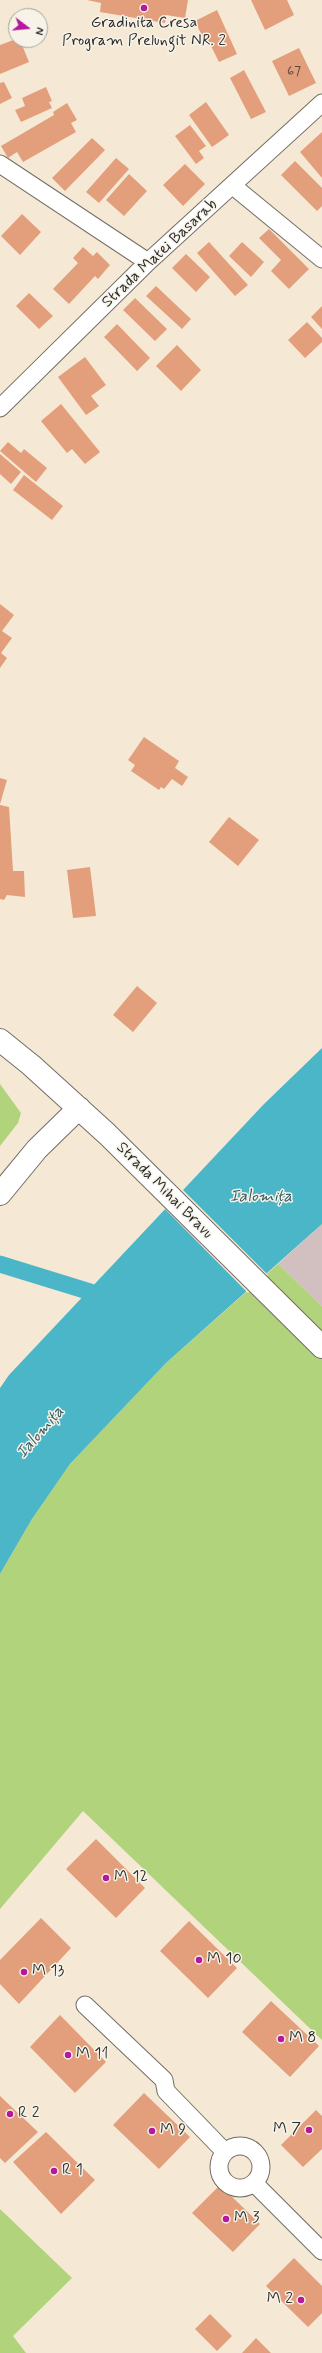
<!DOCTYPE html>
<meta charset="utf-8">
<style>
body{margin:0}
#map{position:relative;width:322px;height:2353px;overflow:hidden;background:#f5e9d5;font-family:Mynerve,sans-serif}
canvas{display:block}
.north{position:absolute;left:8px;top:8px;width:40px;height:40px;box-sizing:border-box;background:#f7f3e8;border:1px solid #a5a39c;border-radius:50%;rotate:106deg;font-size:11px;font-weight:700;line-height:16px;text-align:center;color:#2b2b2b}
.north::after{content:'';display:block;margin:auto;width:14px;height:18px;background:#b5179e;clip-path:polygon(50% 0,100% 100%,50% 72%,0 100%)}
</style>
<div id="map">
<canvas width="322" height="2353"></canvas>
<div class="north">N</div>
</div>
<script>
const ctx = document.querySelector('canvas').getContext('2d');
ctx.lineJoin = 'round';
function paint(path, color) { ctx.fillStyle = color; ctx.fill(path, 'evenodd'); }
const poly = rows => new Path2D(rows.map(r => 'M' + r).join(''));
function strokePath(path, color, width, dash) { ctx.strokeStyle = color; ctx.lineWidth = width; ctx.lineCap = dash ? 'butt' : 'round'; ctx.setLineDash(dash || []); ctx.stroke(path); }
function label(font, color, halo, rows, align = 'center') {
  ctx.font = font + ' Mynerve,sans-serif'; ctx.lineWidth = 3; ctx.setLineDash([]); ctx.textBaseline = 'middle'; ctx.strokeStyle = halo; ctx.fillStyle = color; for (const [text, x, y, turn = 0] of rows) {
    ctx.save(); ctx.translate(x, y); ctx.rotate((+turn || 0) * Math.PI / 180); ctx.textAlign = isNaN(turn) ? turn : align; if (halo) ctx.strokeText(text, 0, 0); ctx.fillText(text, 0, 0); ctx.restore();
  }
}
const industrial = poly([
 [322,1224,322,1306,278,1264]
]);
const green = poly([
 [0,1084,21,1113,18,1123,0,1146],
 [278,1264,322,1306,322,2040,83,1811,0,1909,0,1574,32,1519,70,1464,166,1363],
 [0,2209,72,2278,13,2336,26,2353,0,2353]
]);
const water = poly([
 [322,1048,322,1224,166,1363,70,1464,32,1519,0,1574,0,1388,9,1375,264,1104]
]);
const pier = poly([
 [182,1189,268,1275,248,1293,164,1208]
]);
const canal = poly([
 [0,1264,110,1298]
]);
const building = poly([
 [87,0,188,0,185,18,166,15,165,23,100,12,101,3],
 [251,0,287,0,294,15,265,30],
 [217,10,237,54,219,62,207,38,204,40,195,21],
 [16,39,20,40,29,62,0,74,0,45],
 [299,48,316,83,289,96,272,61],
 [244,70,266,112,251,119,230,78],
 [4,82,12,98,0,104,0,83],
 [46,87,52,101,49,102,52,108,21,122,15,110,25,106,22,98],
 [206,102,229,135,212,147,189,115],
 [67,103,77,120,71,123,76,132,23,162,17,152,8,158,1,146,54,115,53,112],
 [190,125,206,146,199,151,204,158,196,164,175,136],
 [322,132,322,178,300,152],
 [92,138,105,150,65,191,52,178],
 [116,158,129,169,99,203,86,192],
 [295,161,322,188,322,206,317,211,281,175],
 [185,164,205,184,183,206,163,185],
 [129,174,147,191,124,216,106,200],
 [22,214,41,232,20,255,1,236],
 [269,229,309,269,289,289,271,271,281,260,259,238],
 [209,242,248,285,235,296,197,253],
 [242,242,264,262,251,277,229,256],
 [83,247,93,256,97,252,110,265,98,279,95,276,69,304,53,289,78,263,73,258],
 [186,254,210,277,196,292,172,268],
 [156,286,191,319,182,329,146,296],
 [29,293,53,316,39,329,16,306],
 [135,298,167,329,155,341,123,310],
 [322,306,322,329,311,317],
 [307,322,322,338,322,342,305,358,288,340],
 [117,324,150,358,137,371,104,337],
 [177,345,201,370,181,391,156,366],
 [85,357,106,385,91,396,99,406,86,415,58,377],
 [61,404,100,452,85,464,72,449,67,453,41,421],
 [8,442,21,453,24,449,47,468,36,482,0,451],
 [0,454,21,472,11,484,0,474],
 [24,475,63,506,52,520,13,490],
 [0,604,14,615,2,631,12,638,1,653,7,658,0,668],
 [144,737,179,761,175,768,188,777,182,786,172,779,164,789,161,787,159,790,131,771,135,765,128,760],
 [0,778,7,780,0,804],
 [0,805,9,807,13,871,24,871,25,897,7,895,4,900,0,899],
 [229,817,259,840,238,866,209,842],
 [90,867,96,916,73,918,67,870],
 [137,986,157,1003,133,1032,113,1015],
 [96,1839,145,1888,116,1918,66,1869],
 [41,1918,71,1948,19,2004,0,1984,0,1960],
 [189,1921,237,1968,208,1998,160,1951],
 [271,2001,319,2046,290,2077,242,2032],
 [60,2015,106,2062,75,2093,30,2047],
 [144,2093,190,2137,159,2169,113,2125],
 [0,2096,38,2132,5,2163,0,2158],
 [316,2110,322,2116,322,2149,303,2167,281,2145],
 [46,2132,95,2180,61,2214,13,2162],
 [220,2185,260,2224,233,2252,192,2213],
 [294,2258,322,2286,322,2313,308,2327,266,2286],
 [210,2314,232,2336,217,2351,195,2329],
 [256,2338,271,2353,242,2353]
]);
const minor = poly([
 [0,164,148,262],
 [233,186,322,259],
 [0,408,148,262,322,103],
 [85,2005,164,2080,166,2091,225,2152],
 '219 2167a21 21 0 1 1 42 0a21 21 0 1 1-42 0Z',
 [254,2183,322,2251]
]);
const major = poly([
 [0,1040,31,1065,107,1134,322,1347],
 [0,1194,37,1149,79,1108]
]);
const markers = [
 [144,8,4,"#b5179e"],
 [106,1878,4,"#b5179e"],
 [199,1960,4,"#b5179e"],
 [24,1972,4,"#b5179e"],
 [281,2039,4,"#b5179e"],
 [68,2055,4,"#b5179e"],
 [10,2114,4,"#b5179e"],
 [309,2130,4,"#b5179e"],
 [152,2131,4,"#b5179e"],
 [54,2171,4,"#b5179e"],
 [226,2219,4,"#b5179e"],
 [301,2300,4,"#b5179e"]
];
const numberNames = [
 ["67",294,72]
];
const poiNames = [
 ["Gradinita Cresa",144,24,"center"],
 ["Program Prelungit NR. 2",144,42,"center"],
 ["M 12",114,1878],
 ["M 10",207,1960],
 ["M 13",32,1972],
 ["M 8",289,2039],
 ["M 11",76,2055],
 ["R 2",18,2114],
 ["M 7",301,2130,"right"],
 ["M 9",160,2131],
 ["R 1",62,2171],
 ["M 3",234,2219],
 ["M 2",293,2300,"right"]
];
const streetNames = [
 ["Strada Matei Basarab",160,254,-43],
 ["Strada Mihai Bravu",164,1191,45]
];
const waterNames = [
 ["Ialomița",261,1197],
 ["Ialomița",41,1433,-49]
];
paint(industrial, '#d2bfc0');
paint(green, '#b1d37b');
paint(water, '#4bb6c8');
paint(pier, '#f5e9d5');
strokePath(canal, '#4bb6c8', 17);
paint(building, '#e39e7b');
strokePath(minor, '#726e66', 19);
strokePath(major, '#726e66', 24);
strokePath(minor, '#fff', 17);
strokePath(major, '#fff', 22);
for (const [x, y, r, color] of markers) { const dot = new Path2D(); dot.arc(x, y, r, 0, 2 * Math.PI); ctx.fillStyle = color; ctx.fill(dot); strokePath(dot, '#f7f3e8', 1.5); }
label('14px', '#59483f', null, numberNames);
label('16px', '#2b2b2b', '#f7f3e8', poiNames, 'left');
label('16px', '#2b2b2b', '#f7f3e8', streetNames);
label('italic 17px', '#365c62', '#f7f3e8', waterNames);
</script>
